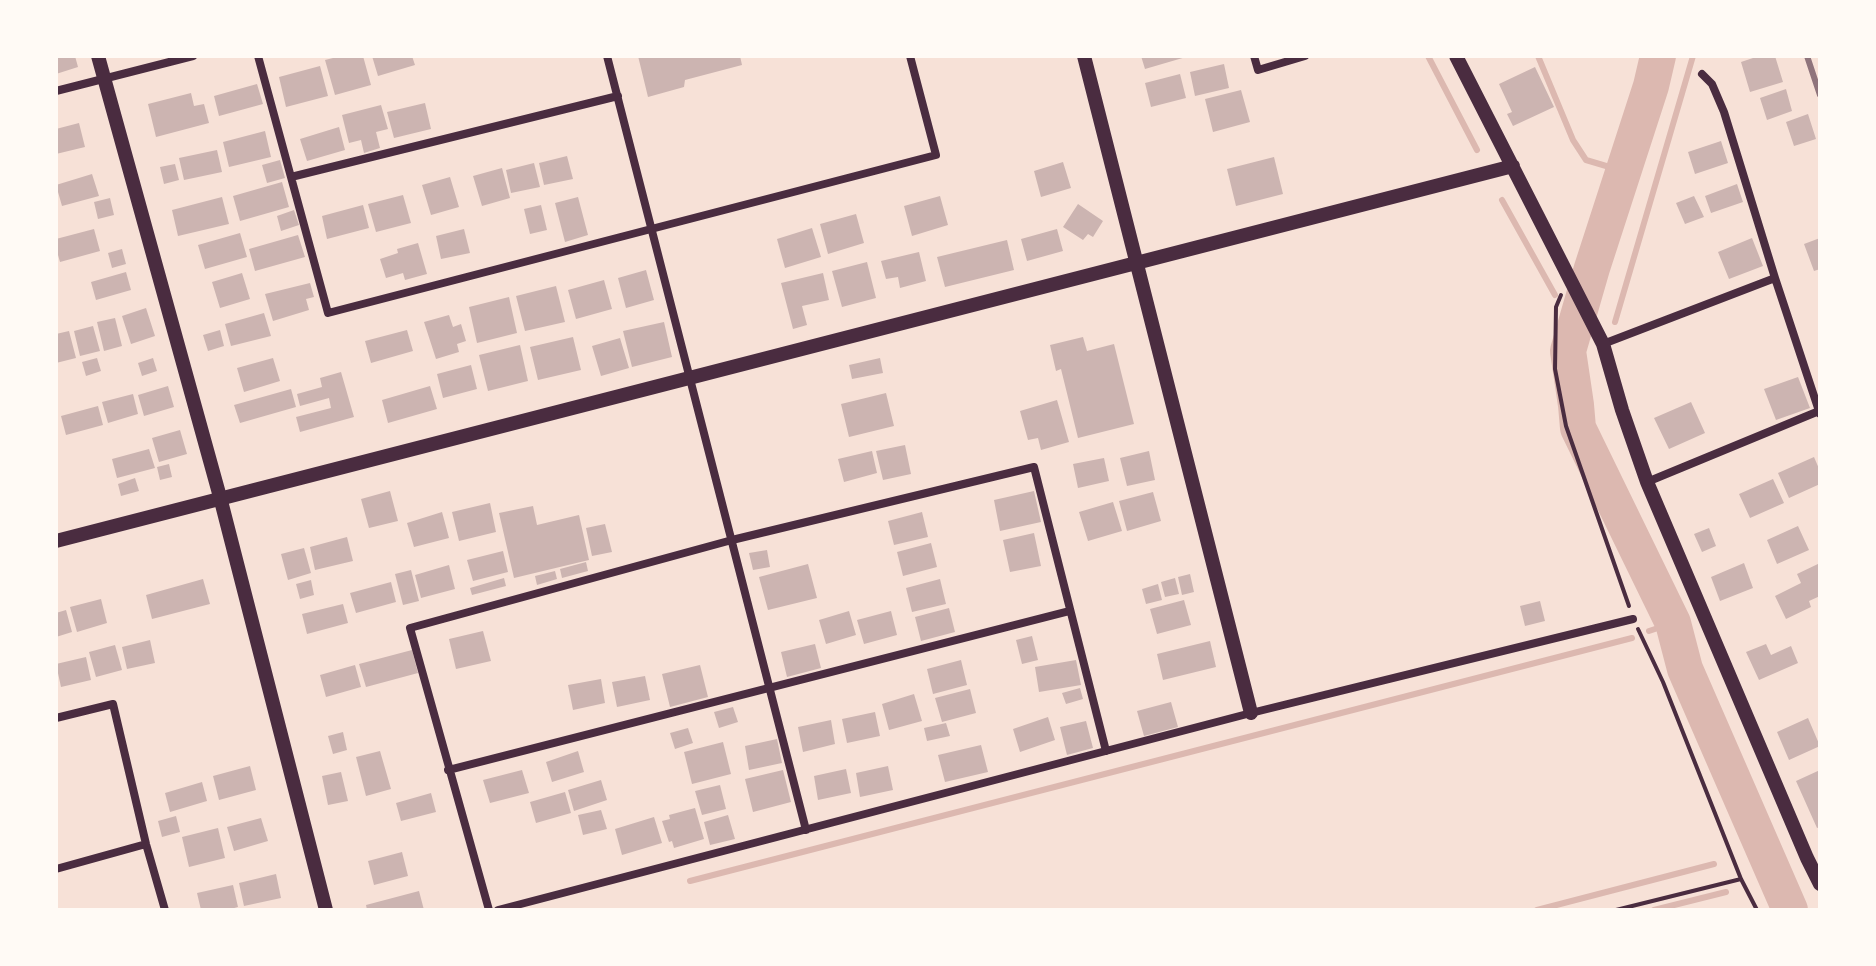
<!DOCTYPE html>
<style>
body{margin:0}
#map{position:relative;width:1876px;height:966px;overflow:hidden;background:#f7e1d7;font-family:"Space Grotesk",sans-serif}
canvas{display:block}
.frame{position:absolute;inset:0;border:58px solid #fffaf5;pointer-events:none}
</style>
<div id="map">
<canvas width="1876" height="966"></canvas>
<div class="frame"></div>
</div>
<script>
const ctx = document.querySelector('canvas').getContext('2d');
ctx.lineJoin = 'round';
const poly = rows => new Path2D(rows.map(r => 'M' + r).join(''));
function strokePath(path, color, width, dash) { ctx.strokeStyle = color; ctx.lineWidth = width; ctx.lineCap = dash ? 'butt' : 'round'; ctx.setLineDash(dash || []); ctx.stroke(path); }
function paint(path, color) { ctx.fillStyle = color; ctx.fill(path, 'evenodd'); }
const stream = poly([
 [1428,56,1477,150],
 [1538,56,1573,140,1586,160,1623,171],
 [1502,200,1555,295],
 [1565,313,1574,329],
 [1615,322,1693,56],
 [1649,631,1673,623],
 [690,881,1632,638],
 [1537,910,1714,864],
 [1654,910,1726,892]
]);
const river = poly([
 [1658,56,1651,86,1592,268,1568,351,1576,405,1578,428,1673,623,1685,669,1790,910]
]);
const building = poly([
 [56,56,75,56,78,67,56,74],
 [341,56,363,56,371,85,335,95,325,60],
 [372,56,412,56,415,65,378,76],
 [638,56,740,56,742,65,685,80,684,87,648,97],
 [1141,56,1186,56,1186,57,1145,69],
 [1759,56,1775,56,1783,82,1750,92,1741,62],
 [1224,64,1229,88,1195,96,1190,72],
 [320,66,328,96,286,107,279,77],
 [1535,67,1554,107,1513,126,1507,114,1512,112,1499,84],
 [1180,74,1186,98,1151,107,1145,83],
 [257,84,263,104,219,116,214,96],
 [1786,89,1792,111,1767,120,1760,98],
 [1241,90,1250,122,1213,132,1205,99],
 [191,93,194,106,204,104,209,123,156,137,148,104],
 [425,103,431,129,394,138,387,112],
 [381,105,388,129,376,132,380,148,364,153,361,140,349,143,342,115],
 [1808,114,1816,139,1794,146,1786,122],
 [79,123,85,147,56,154,56,129],
 [339,127,345,150,307,161,300,139],
 [265,131,271,157,229,167,223,142],
 [1721,141,1728,163,1695,174,1688,152],
 [217,150,222,172,184,180,179,158],
 [567,156,573,179,544,185,539,163],
 [1274,157,1283,194,1236,206,1227,169],
 [280,160,285,178,267,183,262,165],
 [1063,162,1071,188,1041,197,1034,171],
 [534,163,540,187,511,193,506,170],
 [175,164,179,180,164,184,160,167],
 [502,168,510,198,482,206,473,176],
 [92,174,99,196,62,206,56,185],
 [450,177,459,207,431,215,422,185],
 [282,182,289,207,240,221,233,196],
 [1737,184,1743,202,1711,213,1705,196],
 [403,195,411,223,376,232,368,204],
 [940,196,948,225,912,236,904,206],
 [1694,196,1704,217,1685,224,1676,203],
 [222,197,229,224,178,236,172,210],
 [578,197,588,235,565,242,555,203],
 [110,198,114,215,98,219,94,202],
 [1078,204,1103,221,1093,237,1088,234,1083,240,1063,227],
 [363,205,369,228,327,239,322,216],
 [541,205,547,230,530,234,524,209],
 [294,210,299,225,281,231,277,216],
 [856,214,864,243,828,254,820,224],
 [812,228,821,257,785,268,777,239],
 [94,229,100,251,60,262,56,248,56,239],
 [464,229,470,253,441,259,436,236],
 [1057,229,1063,251,1027,261,1021,239],
 [240,233,247,257,205,269,198,245],
 [298,235,305,257,255,271,249,249],
 [1752,238,1763,266,1729,279,1718,252],
 [1820,238,1820,269,1814,271,1804,244],
 [1007,240,1014,270,945,287,937,257],
 [418,243,427,274,405,280,403,273,386,278,380,259,398,253,397,249],
 [122,249,126,264,112,268,108,253],
 [919,252,926,281,900,288,898,277,886,279,881,261],
 [867,262,876,298,842,307,832,271],
 [646,270,654,300,626,308,618,278],
 [126,272,131,290,96,300,91,282],
 [242,273,250,299,220,308,212,282],
 [823,273,829,300,802,306,807,325,793,329,781,283],
 [604,280,612,309,576,319,568,290],
 [310,283,314,297,306,299,309,310,273,321,265,294],
 [556,286,565,322,525,331,516,296],
 [509,297,517,333,477,343,469,307],
 [146,308,155,336,131,344,122,316],
 [264,313,271,336,231,346,225,324],
 [449,315,453,327,461,324,466,341,457,344,459,352,436,359,424,322],
 [115,318,122,346,104,351,97,322],
 [664,322,672,357,632,367,623,331],
 [93,326,100,351,80,356,74,331],
 [220,330,224,346,208,351,203,335],
 [407,330,413,351,371,363,365,341],
 [69,331,76,358,56,363,56,334],
 [573,337,581,370,538,380,530,347],
 [1083,337,1087,351,1114,344,1134,424,1078,438,1061,369,1056,371,1050,345],
 [620,338,629,368,601,376,592,346],
 [520,345,528,381,488,391,479,355],
 [97,358,101,371,86,376,82,362],
 [153,358,157,371,142,376,138,363],
 [273,358,280,381,244,392,237,368],
 [880,358,883,373,852,379,849,365],
 [471,365,477,389,443,398,437,374],
 [341,372,354,417,300,432,296,417,331,408,329,398,300,406,297,394,322,387,320,378],
 [1798,377,1810,408,1776,420,1764,389],
 [168,386,174,407,144,416,138,395],
 [430,386,437,409,388,423,382,400],
 [291,389,296,407,240,423,234,405],
 [886,393,894,426,849,437,841,404],
 [133,394,138,414,108,423,102,402],
 [1057,400,1069,442,1041,450,1038,438,1028,440,1020,411],
 [1691,402,1705,433,1669,449,1654,418],
 [98,406,103,425,66,435,61,416],
 [180,430,187,454,159,462,152,438],
 [905,445,911,474,883,480,876,451],
 [149,449,155,468,117,478,112,459],
 [872,451,877,473,844,482,838,459],
 [1149,451,1155,480,1127,486,1120,458],
 [1814,457,1820,471,1820,484,1789,498,1778,473],
 [1104,458,1109,481,1078,488,1073,464],
 [169,464,172,477,160,480,157,467],
 [135,478,139,491,121,496,118,484],
 [1773,479,1784,503,1750,518,1739,494],
 [390,491,398,521,369,528,361,499],
 [1034,491,1041,522,1000,531,994,500],
 [1153,492,1161,521,1127,531,1119,501],
 [1113,502,1122,531,1088,541,1079,512],
 [490,503,496,532,459,541,452,512],
 [533,506,537,525,579,515,589,560,514,578,499,513],
 [442,512,449,538,414,547,407,523],
 [922,512,928,537,894,545,888,521],
 [605,524,612,552,592,556,586,528],
 [1798,526,1809,550,1777,564,1767,540],
 [1709,528,1716,546,1702,552,1694,534],
 [1034,533,1041,566,1010,572,1003,540],
 [347,537,353,561,315,570,310,547],
 [931,543,937,567,903,576,897,552],
 [304,548,311,573,288,580,281,554],
 [767,550,770,567,753,570,749,553],
 [503,551,508,572,473,581,467,560],
 [586,562,588,571,562,578,560,569],
 [1744,563,1753,588,1720,601,1711,577],
 [1820,563,1820,596,1809,601,1811,607,1786,619,1775,596,1801,583,1797,574],
 [808,564,817,598,768,610,759,577],
 [449,565,455,589,421,598,415,575],
 [411,570,419,601,403,605,395,574],
 [555,571,557,579,537,585,535,576],
 [1190,574,1194,592,1182,595,1178,577],
 [504,578,506,586,472,595,470,588],
 [1175,578,1179,594,1165,597,1161,582],
 [203,579,210,604,152,619,146,595],
 [940,579,946,604,912,612,906,588],
 [311,580,314,595,300,599,296,584],
 [391,582,396,602,356,613,350,593],
 [1158,584,1162,600,1146,604,1142,589],
 [101,599,107,623,77,632,70,607],
 [1184,600,1191,625,1157,634,1150,609],
 [1540,601,1545,621,1525,626,1520,606],
 [343,604,348,623,307,634,302,614],
 [949,608,955,632,921,641,915,617],
 [66,610,72,632,56,637,56,613],
 [849,611,856,635,826,644,819,620],
 [891,611,897,635,864,644,857,620],
 [483,631,491,661,456,669,449,639],
 [1032,636,1038,660,1022,664,1016,640],
 [150,640,155,663,127,669,122,647],
 [1210,641,1216,667,1163,680,1157,654],
 [815,644,821,668,787,677,781,652],
 [1766,644,1771,655,1791,646,1798,663,1759,680,1746,652],
 [115,645,122,670,96,677,89,652],
 [412,650,418,673,366,687,359,664],
 [86,657,91,680,61,687,56,664],
 [961,660,967,685,933,694,927,669],
 [1076,660,1081,685,1039,692,1035,667],
 [355,665,361,687,326,697,320,675],
 [700,665,708,697,670,707,662,674],
 [645,676,650,700,617,707,612,682],
 [601,679,605,703,573,710,568,685],
 [1080,688,1083,699,1066,704,1062,693],
 [970,689,976,713,942,722,935,698],
 [914,694,922,721,889,730,882,704],
 [1171,702,1178,727,1144,736,1137,711],
 [733,707,738,722,719,728,714,712],
 [875,712,880,736,847,743,842,719],
 [1048,717,1055,740,1020,752,1013,729],
 [1808,718,1820,746,1789,760,1777,732],
 [831,720,835,744,803,752,798,727],
 [1086,721,1093,748,1067,755,1060,727],
 [946,723,950,736,927,741,924,728],
 [688,728,693,743,675,749,670,733],
 [343,732,347,750,333,754,328,736],
 [777,739,782,763,749,770,745,746],
 [723,742,731,774,692,784,684,752],
 [981,745,988,772,945,782,938,755],
 [380,751,391,789,366,796,356,757],
 [578,751,584,772,552,782,546,762],
 [250,766,256,790,219,800,213,776],
 [888,766,893,790,860,797,856,773],
 [846,769,851,793,818,800,814,776],
 [522,770,529,793,490,803,483,780],
 [783,770,791,802,753,812,745,779],
 [1820,770,1820,827,1817,828,1796,781],
 [341,772,348,801,328,805,322,776],
 [601,780,607,800,574,811,568,790],
 [202,782,207,801,170,812,165,793],
 [720,785,726,809,702,815,695,791],
 [565,792,571,813,536,823,530,802],
 [431,793,436,812,401,821,396,803],
 [695,808,704,839,674,848,672,841,669,842,662,821,670,819,669,815],
 [601,810,607,829,583,835,578,815],
 [728,815,735,839,710,845,704,822],
 [176,816,180,832,162,837,158,821],
 [654,817,662,843,622,855,615,829],
 [261,818,268,841,234,851,227,827],
 [218,828,225,858,189,867,182,837],
 [402,852,408,876,374,885,368,861],
 [276,874,281,898,244,906,239,883],
 [233,885,238,907,227,910,201,910,197,893],
 [419,891,424,910,367,910,366,905]
]);
const path = poly([
 [1561,295,1556,307,1555,369,1566,426,1629,606],
 [1638,629,1663,682,1741,879,1757,910],
 [1616,910,1741,879]
]);
const minor = poly([
 [258,56,328,313,936,155,910,56],
 [607,56,806,830],
 [1254,56,1258,70,1305,56],
 [1702,74,1712,84,1724,112,1775,278,1820,414],
 [56,91,193,56],
 [291,177,618,96],
 [1603,344,1775,278],
 [1647,482,1819,411],
 [56,718,113,704,146,844,165,910],
 [448,770,1069,611],
 [56,869,146,844],
 [489,910,410,628,732,540,1034,467,1106,751],
 [498,910,1251,713,1633,619]
]);
const tertiary = poly([
 [98,56,220,497,326,910],
 [1084,56,1251,713],
 [1456,56,1603,344,1622,410,1647,482,1807,858,1820,884],
 [56,541,1513,166]
]);
const rail = poly([
 [1807,56,1820,95]
]);
strokePath(stream, '#dcb8b0', 6);
strokePath(river, '#dcb8b0', 36);
paint(building, '#ccb4b1');
strokePath(path, '#4a2c40', 4);
strokePath(minor, '#4a2c40', 8);
strokePath(tertiary, '#4a2c40', 14);
strokePath(rail, '#8f747c', 6);
</script>
